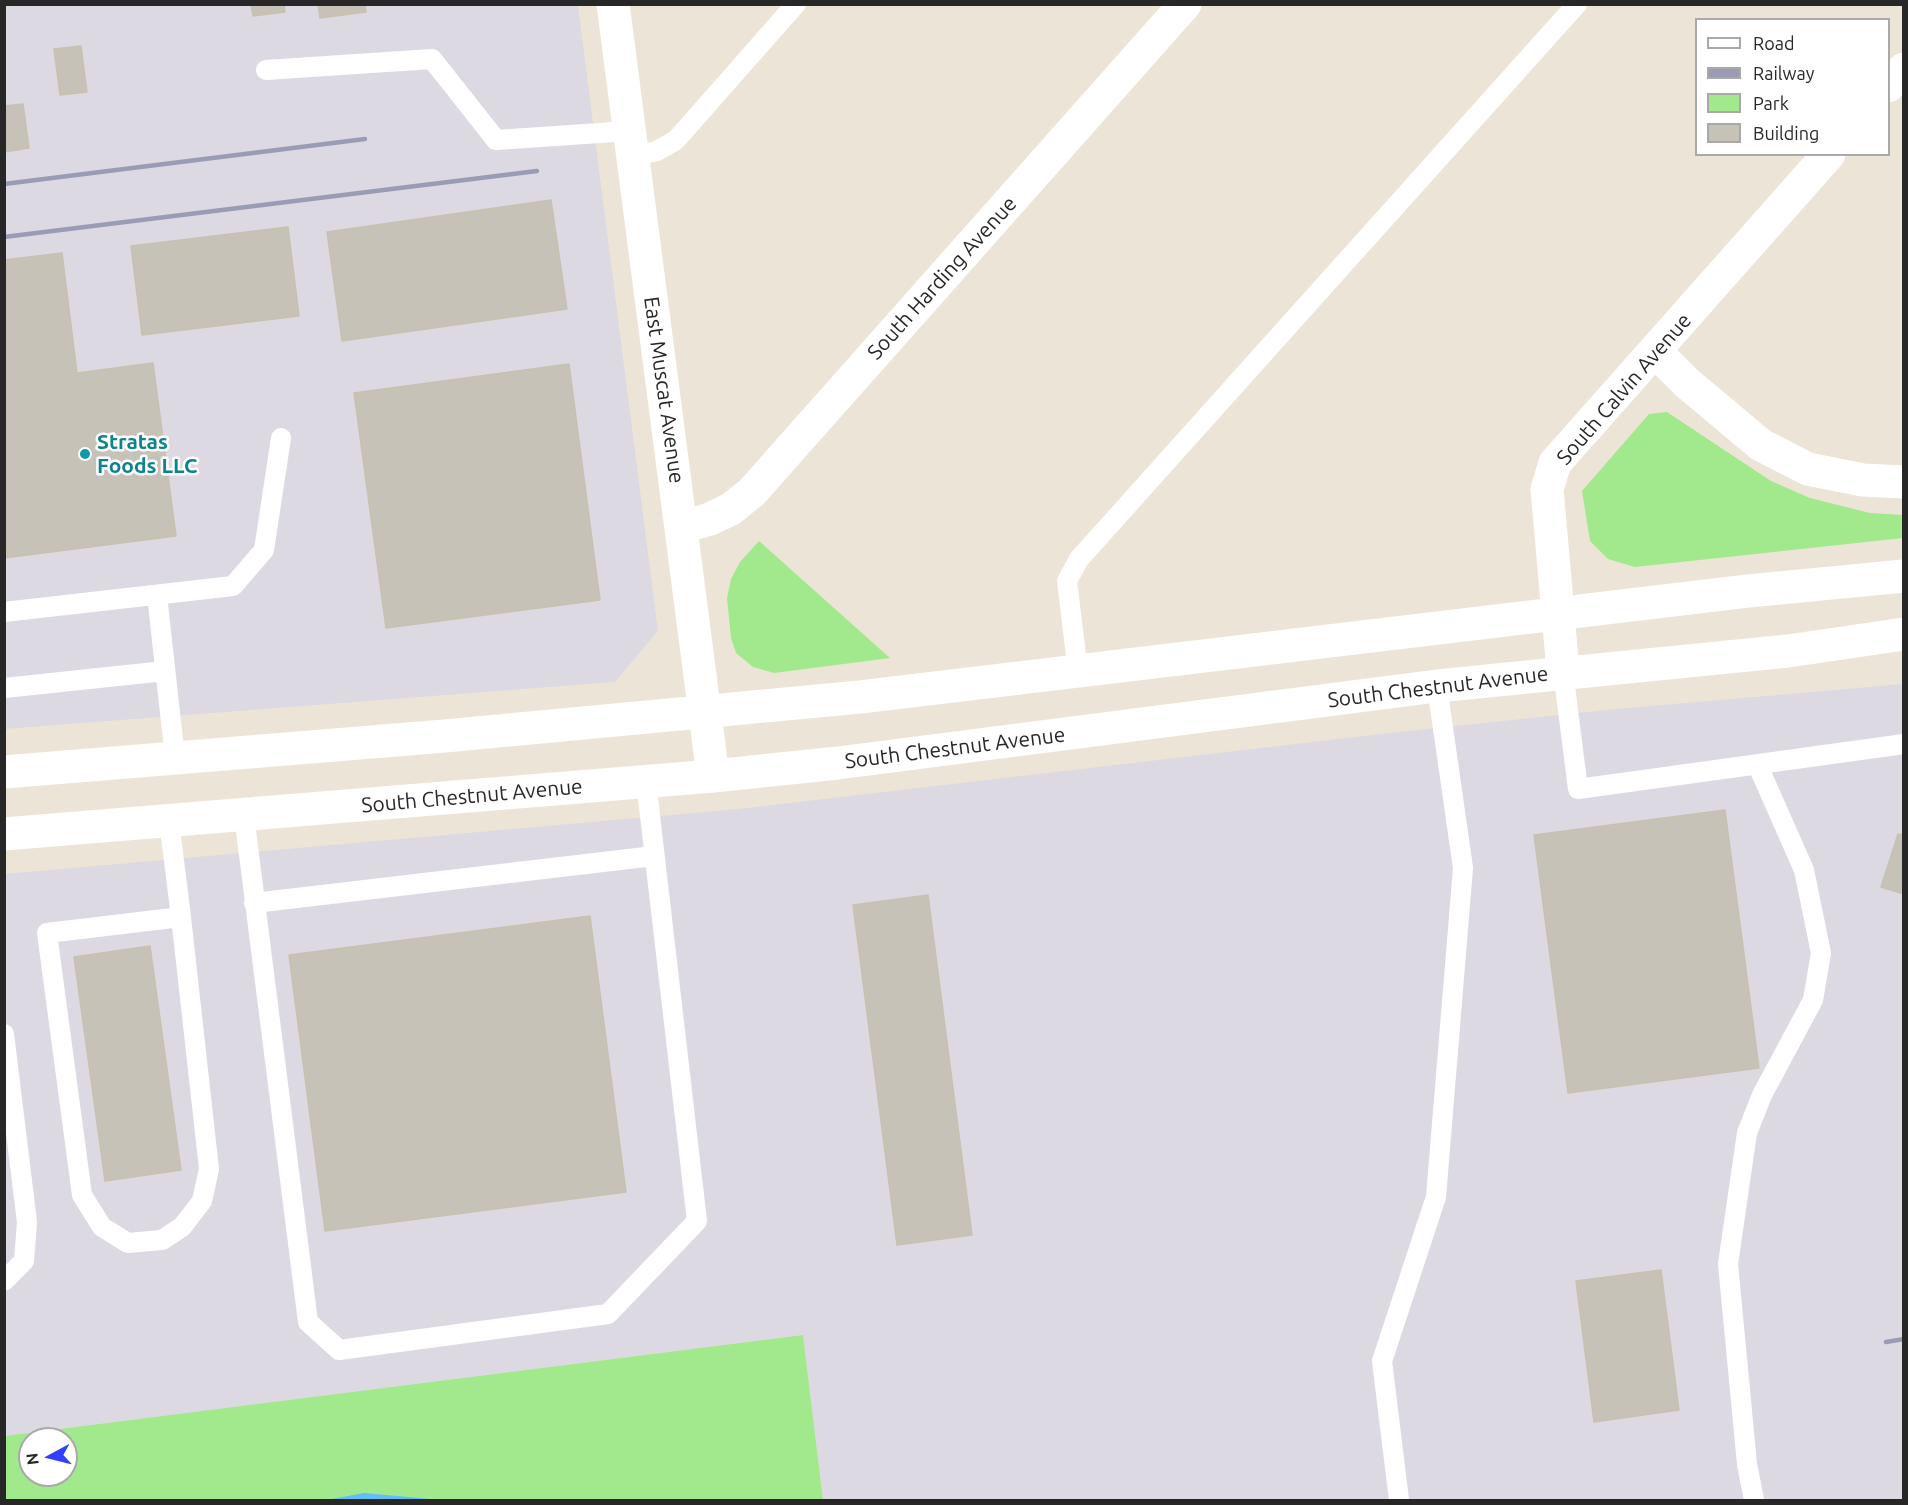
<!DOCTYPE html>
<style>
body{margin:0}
#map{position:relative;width:1908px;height:1505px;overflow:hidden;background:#ece5d7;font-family:Ubuntu,sans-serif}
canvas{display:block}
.frame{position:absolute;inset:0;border:6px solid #272727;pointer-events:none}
.legend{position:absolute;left:1695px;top:18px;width:195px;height:138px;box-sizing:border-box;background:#fff;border:2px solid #a9a9a9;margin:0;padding:8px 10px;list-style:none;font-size:18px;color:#272727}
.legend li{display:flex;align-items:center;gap:12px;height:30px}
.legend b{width:30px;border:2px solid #a9a9a9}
.north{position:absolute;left:18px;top:1427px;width:60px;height:60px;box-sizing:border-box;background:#fff;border:2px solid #a9a9a9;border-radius:50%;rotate:263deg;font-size:16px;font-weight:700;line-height:24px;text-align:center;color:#272727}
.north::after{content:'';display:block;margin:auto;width:21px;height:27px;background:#3140ff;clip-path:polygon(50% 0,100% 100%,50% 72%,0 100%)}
</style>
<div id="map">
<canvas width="1908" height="1505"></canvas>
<div class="frame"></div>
<ul class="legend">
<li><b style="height:8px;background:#fff"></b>Road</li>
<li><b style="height:8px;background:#9a9bb4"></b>Railway</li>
<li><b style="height:16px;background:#a2e88d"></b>Park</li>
<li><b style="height:16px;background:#c7c2b7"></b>Building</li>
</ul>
<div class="north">N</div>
</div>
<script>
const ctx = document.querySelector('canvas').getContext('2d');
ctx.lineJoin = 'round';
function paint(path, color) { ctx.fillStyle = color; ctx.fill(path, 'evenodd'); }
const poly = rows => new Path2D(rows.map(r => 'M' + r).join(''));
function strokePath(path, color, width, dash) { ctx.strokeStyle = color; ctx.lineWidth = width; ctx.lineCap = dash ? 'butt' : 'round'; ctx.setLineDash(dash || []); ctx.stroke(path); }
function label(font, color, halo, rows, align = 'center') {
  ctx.font = font + ' Ubuntu,sans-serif'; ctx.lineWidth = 5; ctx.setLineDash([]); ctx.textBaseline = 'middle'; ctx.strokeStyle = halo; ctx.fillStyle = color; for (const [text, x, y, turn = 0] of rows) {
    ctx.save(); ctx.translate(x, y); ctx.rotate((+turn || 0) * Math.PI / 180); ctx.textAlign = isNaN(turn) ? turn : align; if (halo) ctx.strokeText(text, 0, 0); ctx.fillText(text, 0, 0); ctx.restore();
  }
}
const industrial = poly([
 [5,5,578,5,658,631,615,682,5,729],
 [1903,684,1903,1500,823,1500,803,1335,5,1436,4,874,738,809,1389,733,1616,709]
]);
const green = poly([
 [1667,412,1771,481,1810,498,1870,513,1903,515,1903,538,1635,567,1608,559,1590,541,1582,491,1649,414],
 [759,541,890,658,774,673,753,667,736,653,731,638,727,598,731,579,740,562],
 [803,1335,823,1500,5,1500,4,1436],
 [30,1439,66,1439,66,1475,30,1475]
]);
const water = poly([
 [364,1493,441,1500,327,1500]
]);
const building = poly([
 [251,4,284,4,285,12,253,16,251,4],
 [318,4,365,4,366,12,320,18,318,4],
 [81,46,87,92,60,95,54,49,81,46],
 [23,104,29,148,4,152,4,106,23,104],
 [551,200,567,309,342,341,327,232,551,200],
 [288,227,299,316,142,335,131,246,288,227],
 [62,253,77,373,153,363,176,536,4,558,4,260,62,253],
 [569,364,600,600,386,628,354,393,569,364],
 [1725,810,1759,1068,1568,1093,1534,835,1725,810],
 [1898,834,1904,835,1904,894,1881,887,1898,834],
 [928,895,972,1235,897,1245,853,905,928,895],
 [590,916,626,1192,325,1231,289,955,590,916],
 [150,946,181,1170,105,1181,74,957,150,946],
 [1661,1270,1679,1410,1594,1422,1576,1281,1661,1270]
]);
const service = poly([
 [266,70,432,59,496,140,629,131],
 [633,156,657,151,676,140,796,4],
 [157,595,175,758],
 [4,612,233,586,264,550,281,438],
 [1563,671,1578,789,1904,744],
 [1078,672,1067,581,1079,559,1577,4],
 [4,688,165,671],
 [244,815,308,1322,339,1350,608,1314,697,1221,646,781],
 [169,821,181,917,209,1169,202,1201,182,1227,162,1240,128,1243,102,1227,82,1195,47,933,181,917],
 [254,903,654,856],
 [4,1034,27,1222,24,1261,4,1281],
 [1399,1500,1382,1361,1436,1197,1463,868,1437,686],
 [1754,1500,1747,1464,1728,1264,1747,1133,1762,1095,1813,1000,1821,953,1804,870,1758,766]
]);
const minor = poly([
 [613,4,713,776],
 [1888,86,1904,69],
 [1656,352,1687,383,1761,445,1808,469,1863,480,1904,482],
 [683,527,710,519,731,509,752,492,1185,4],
 [1563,671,1547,489,1555,463,1829,154]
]);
const secondary = poly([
 [4,772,445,736,860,697,1748,591,1904,576],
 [4,834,713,776,838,763,1437,686,1788,651,1904,634]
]);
const rail = poly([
 [4,184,365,139],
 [4,237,537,171],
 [1886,1342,1904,1339]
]);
const markers = [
 [85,454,6,"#0f9aa8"]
];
const streetNames = [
 ["South Harding Avenue",942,278,-48],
 ["South Calvin Avenue",1624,389,-49],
 ["East Muscat Avenue",664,390,82],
 ["South Chestnut Avenue",1438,687,-7],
 ["South Chestnut Avenue",955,748,-7],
 ["South Chestnut Avenue",472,796,-5]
];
const cultureNames = [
 ["Stratas",97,442],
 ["Foods LLC",97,466]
];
paint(industrial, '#ddd9e3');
paint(green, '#a2e88d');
paint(water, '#5ebff9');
paint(building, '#c7c2b7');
strokePath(building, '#c7c1b1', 1.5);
strokePath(service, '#fff', 20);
strokePath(minor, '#fff', 33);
strokePath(secondary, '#fff', 33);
strokePath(rail, '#9a9bb4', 4.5);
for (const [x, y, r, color] of markers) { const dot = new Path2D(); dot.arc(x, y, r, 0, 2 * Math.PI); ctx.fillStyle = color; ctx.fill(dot); strokePath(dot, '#fff', 2); }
label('21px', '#272727', '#fff', streetNames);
label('bold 21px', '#0d838f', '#fff', cultureNames, 'left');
</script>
